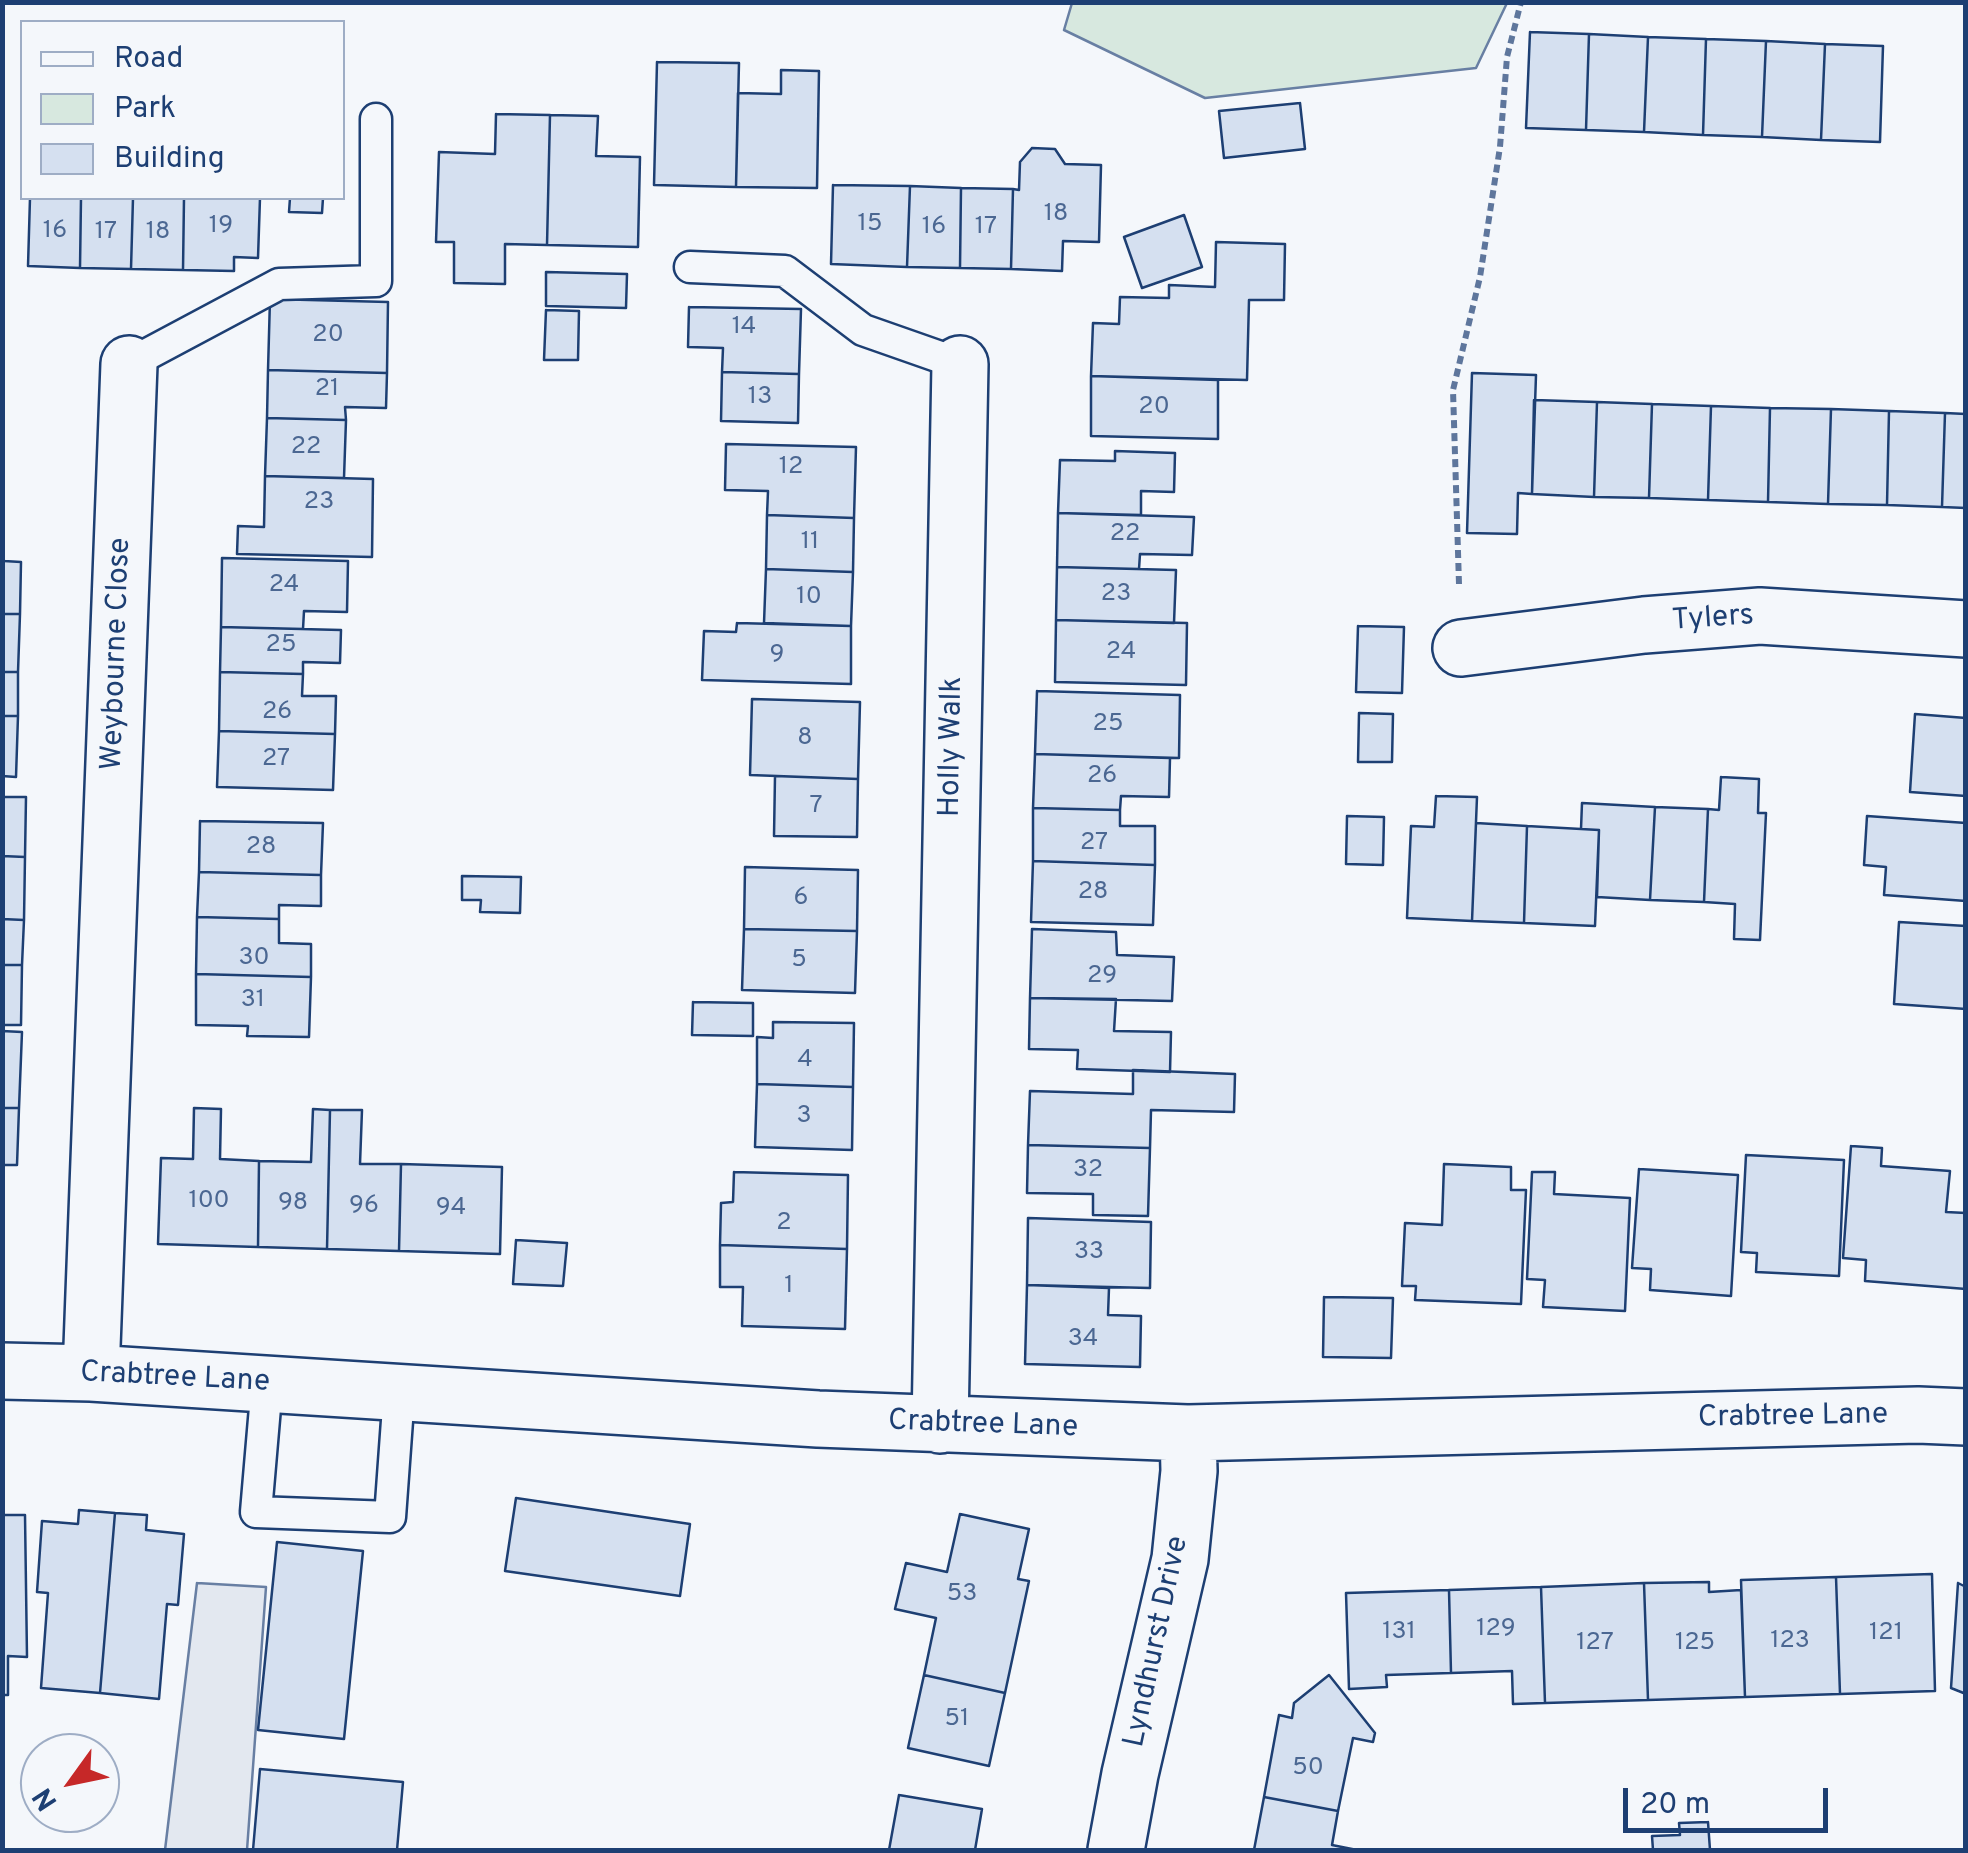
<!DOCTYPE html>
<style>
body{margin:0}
#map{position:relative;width:1968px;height:1853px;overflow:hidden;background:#f4f7fb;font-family:Overpass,sans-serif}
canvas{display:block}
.frame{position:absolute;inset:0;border:5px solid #1d3f73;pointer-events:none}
.legend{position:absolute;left:20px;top:20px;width:325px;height:180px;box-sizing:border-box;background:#f4f7fb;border:2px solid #9eadc5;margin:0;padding:12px 18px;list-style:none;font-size:30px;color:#1d3f73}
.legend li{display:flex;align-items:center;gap:20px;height:50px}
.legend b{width:50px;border:2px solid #9eadc5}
.north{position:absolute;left:20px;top:1733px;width:100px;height:100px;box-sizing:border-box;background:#f4f7fb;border:2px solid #9eadc5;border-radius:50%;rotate:237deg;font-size:28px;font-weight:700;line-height:40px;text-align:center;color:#1d3f73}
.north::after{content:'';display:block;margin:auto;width:35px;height:45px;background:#c62828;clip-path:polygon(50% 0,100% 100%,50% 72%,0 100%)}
.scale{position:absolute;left:1623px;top:1788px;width:205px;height:45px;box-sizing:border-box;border:5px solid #1d3f73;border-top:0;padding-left:12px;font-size:30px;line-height:35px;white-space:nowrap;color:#1d3f73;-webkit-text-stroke:8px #f4f7fb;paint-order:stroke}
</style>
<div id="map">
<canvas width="1968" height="1853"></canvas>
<div class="frame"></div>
<ul class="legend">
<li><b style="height:12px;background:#f4f7fb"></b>Road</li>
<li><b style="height:28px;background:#d7e8df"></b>Park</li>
<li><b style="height:28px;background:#d5e0f0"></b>Building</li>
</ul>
<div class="north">N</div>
<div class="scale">20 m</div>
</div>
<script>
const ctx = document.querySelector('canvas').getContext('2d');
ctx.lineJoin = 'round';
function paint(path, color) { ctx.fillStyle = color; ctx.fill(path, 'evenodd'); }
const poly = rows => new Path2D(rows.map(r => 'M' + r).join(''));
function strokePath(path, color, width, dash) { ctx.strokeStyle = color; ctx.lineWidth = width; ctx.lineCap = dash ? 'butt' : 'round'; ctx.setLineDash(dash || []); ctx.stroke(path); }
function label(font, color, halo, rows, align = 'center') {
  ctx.font = font + ' Overpass,sans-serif'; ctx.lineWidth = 8; ctx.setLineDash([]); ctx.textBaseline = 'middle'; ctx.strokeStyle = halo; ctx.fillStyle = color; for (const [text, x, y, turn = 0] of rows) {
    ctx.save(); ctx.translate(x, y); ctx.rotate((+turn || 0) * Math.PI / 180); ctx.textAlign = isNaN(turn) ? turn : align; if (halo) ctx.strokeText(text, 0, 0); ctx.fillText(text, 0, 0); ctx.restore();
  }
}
const green = poly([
 [1072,3,1072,2,1507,3,1476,68,1205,98,1064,30,1072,3]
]);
const parking = poly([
 [197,1583,266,1587,247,1850,165,1850,197,1583]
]);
const building = poly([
 [1530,32,1589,34,1586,130,1526,128,1530,32],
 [1589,34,1648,37,1644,132,1586,130,1589,34],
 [1648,37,1706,39,1703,135,1644,132,1648,37],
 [1706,39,1766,41,1762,137,1703,135,1706,39],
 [1766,41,1825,44,1821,140,1762,137,1766,41],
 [1825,44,1883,46,1880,142,1821,140,1825,44],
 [657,62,739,63,736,187,654,185,657,62],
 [781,70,819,71,817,188,736,187,738,93,781,94,781,70],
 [1300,103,1305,149,1224,158,1219,111,1300,103],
 [496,114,550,115,547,245,505,244,505,284,454,283,454,242,436,242,439,152,495,154,496,114],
 [550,115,598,116,596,156,640,157,638,247,547,245,550,115],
 [1032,148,1055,149,1065,164,1101,165,1099,242,1063,241,1062,271,1011,269,1013,189,1019,190,1020,162,1032,148],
 [833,185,910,186,907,267,831,264,833,185],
 [910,186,961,188,960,268,907,267,910,186],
 [961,188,1013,189,1011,269,960,268,961,188],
 [30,198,81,198,80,268,28,266,30,198],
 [81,198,133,198,131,269,80,268,81,198],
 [133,198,184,198,183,270,131,269,133,198],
 [184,198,260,198,258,258,234,257,234,271,183,270,184,198],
 [290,198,323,198,322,213,289,212,290,198],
 [1184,215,1202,267,1142,288,1124,237,1184,215],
 [1216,242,1285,244,1284,300,1249,300,1247,380,1091,376,1093,323,1119,324,1120,297,1169,298,1169,285,1215,287,1216,242],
 [546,272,627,274,626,308,546,306,546,272],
 [270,299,388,302,387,373,268,370,270,299],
 [689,307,801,309,799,374,722,372,723,348,688,347,689,307],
 [546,310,579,311,578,360,544,360,546,310],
 [268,370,387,373,386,408,345,407,346,420,267,418,268,370],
 [722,372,799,374,798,423,721,421,722,372],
 [1472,373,1536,375,1532,494,1518,493,1517,534,1467,533,1472,373],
 [1091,376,1218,380,1218,439,1091,436,1091,376],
 [1534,400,1597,402,1594,497,1532,494,1534,400],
 [1597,402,1652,404,1649,498,1594,497,1597,402],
 [1652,404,1711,406,1708,500,1649,498,1652,404],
 [1711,406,1770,408,1768,502,1708,500,1711,406],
 [1770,408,1831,409,1828,504,1768,502,1770,408],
 [1831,409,1889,411,1887,505,1828,504,1831,409],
 [1889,411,1945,413,1942,507,1887,505,1889,411],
 [1945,413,1966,414,1966,508,1942,507,1945,413],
 [267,418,346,420,344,478,265,476,267,418],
 [726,444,856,447,854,518,767,515,768,491,725,490,726,444],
 [1115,451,1175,453,1174,492,1141,491,1141,515,1058,513,1060,460,1115,461,1115,451],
 [265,476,373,479,372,557,237,554,238,526,264,527,265,476],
 [1058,513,1194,517,1192,555,1140,554,1139,569,1057,567,1058,513],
 [767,515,854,518,853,572,766,569,767,515],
 [2,548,4,561,21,562,20,614,2,614,2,548],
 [222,558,348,561,347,612,304,611,303,629,221,627,222,558],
 [1057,567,1176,570,1174,623,1056,620,1057,567],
 [766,569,853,572,851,626,764,623,766,569],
 [2,614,20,614,18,672,2,672,2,614],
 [1056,620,1187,623,1186,685,1055,682,1056,620],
 [737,623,851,626,851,684,702,680,704,631,736,632,737,623],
 [1358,626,1404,627,1402,693,1356,692,1358,626],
 [221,627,341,630,340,663,303,662,303,674,220,672,221,627],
 [2,672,18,672,18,716,2,716,2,672],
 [220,672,303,674,302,696,336,696,335,734,219,731,220,672],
 [1037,691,1180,695,1179,758,1035,754,1037,691],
 [752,699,860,702,858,779,750,775,752,699],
 [1359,713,1393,714,1392,762,1358,762,1359,713],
 [1915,714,1966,718,1966,796,1910,792,1915,714],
 [2,716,18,716,16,777,2,776,2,716],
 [219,731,335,734,333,790,217,787,219,731],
 [1035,754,1170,758,1169,797,1121,796,1120,810,1033,808,1035,754],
 [775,776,858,779,857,837,774,836,775,776],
 [1721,777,1759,779,1758,813,1766,813,1760,940,1734,939,1735,904,1704,902,1708,809,1719,810,1721,777],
 [1436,796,1477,797,1472,921,1407,918,1411,826,1434,827,1436,796],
 [2,797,26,797,25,857,2,856,2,797],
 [1582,803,1655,807,1650,900,1597,897,1599,830,1581,829,1582,803],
 [1655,807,1708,809,1704,902,1650,900,1655,807],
 [1033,808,1120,810,1120,826,1155,826,1155,865,1033,861,1033,808],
 [1347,816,1384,817,1383,865,1346,864,1347,816],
 [1867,816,1966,823,1966,901,1884,895,1886,867,1864,865,1867,816],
 [200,821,323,823,321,875,199,872,200,821],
 [1476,823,1527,826,1524,923,1472,921,1476,823],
 [1527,826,1599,830,1595,926,1524,923,1527,826],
 [2,856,25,857,24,920,2,919,2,856],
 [1033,861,1155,865,1153,925,1031,922,1033,861],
 [745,867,858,870,857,931,744,929,745,867],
 [199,872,321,875,321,906,279,905,279,919,197,917,199,872],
 [462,876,521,877,520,913,480,912,481,900,462,900,462,876],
 [197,917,279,919,279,943,311,944,311,977,196,974,197,917],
 [2,919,24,920,22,965,2,965,2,919],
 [1899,922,1966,926,1966,1009,1894,1004,1899,922],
 [744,929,857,931,855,993,742,990,744,929],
 [1032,929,1116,932,1117,955,1174,957,1172,1001,1030,998,1032,929],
 [2,965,22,965,21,1025,2,1025,2,965],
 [196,974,311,977,309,1037,247,1036,248,1026,196,1025,196,974],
 [1030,998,1116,999,1114,1031,1171,1032,1170,1072,1077,1069,1078,1050,1029,1049,1030,998],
 [693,1002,753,1003,753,1036,692,1035,693,1002],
 [773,1022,854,1023,853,1087,757,1084,757,1037,773,1038,773,1022],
 [2,1031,22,1032,19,1108,2,1108,2,1031],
 [1133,1070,1235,1074,1234,1112,1151,1110,1150,1148,1028,1145,1030,1091,1133,1094,1133,1070],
 [757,1084,853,1087,852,1150,755,1147,757,1084],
 [2,1108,19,1108,17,1165,2,1165,2,1108],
 [194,1108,221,1109,220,1159,259,1161,258,1247,158,1244,161,1158,193,1159,194,1108],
 [313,1109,330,1110,327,1249,258,1247,259,1161,311,1162,313,1109],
 [330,1110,362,1110,360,1164,401,1164,399,1251,327,1249,330,1110],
 [1028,1145,1150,1148,1148,1216,1093,1215,1093,1194,1027,1193,1028,1145],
 [1851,1146,1882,1148,1881,1166,1950,1171,1946,1212,1966,1213,1966,1289,1865,1281,1866,1260,1843,1258,1851,1146],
 [1746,1155,1844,1160,1839,1276,1756,1272,1757,1253,1741,1252,1746,1155],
 [401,1164,502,1167,500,1254,399,1251,401,1164],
 [1444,1164,1511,1167,1511,1190,1526,1190,1521,1304,1415,1300,1416,1286,1402,1286,1405,1223,1442,1225,1444,1164],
 [1639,1169,1738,1175,1731,1296,1650,1290,1651,1269,1632,1268,1639,1169],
 [734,1172,848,1175,847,1249,720,1245,721,1203,733,1202,734,1172],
 [1532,1172,1555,1172,1554,1194,1630,1198,1625,1311,1543,1307,1545,1280,1527,1279,1532,1172],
 [1028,1218,1151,1222,1150,1288,1027,1285,1028,1218],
 [516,1240,567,1243,563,1286,513,1284,516,1240],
 [720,1245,847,1249,845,1329,742,1326,743,1287,720,1287,720,1245],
 [1027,1285,1109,1288,1108,1315,1141,1316,1140,1367,1025,1364,1027,1285],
 [1324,1297,1393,1298,1391,1358,1323,1357,1324,1297],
 [516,1498,690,1524,680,1596,505,1571,516,1498],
 [79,1510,115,1513,100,1693,41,1688,48,1593,37,1592,42,1521,78,1524,79,1510],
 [115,1513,147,1515,146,1530,184,1534,178,1605,167,1604,159,1699,100,1693,115,1513],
 [960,1514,1029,1529,1018,1579,1029,1581,1005,1693,924,1675,936,1618,895,1609,906,1563,947,1572,960,1514],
 [2,1515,25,1515,27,1657,8,1656,8,1695,2,1695,2,1515],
 [277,1542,363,1551,344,1739,258,1730,277,1542],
 [1932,1574,1935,1691,1840,1694,1836,1577,1932,1574],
 [1836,1577,1840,1694,1745,1697,1741,1580,1836,1577],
 [1709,1582,1709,1592,1741,1590,1745,1697,1648,1700,1644,1583,1709,1582],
 [1644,1583,1648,1700,1545,1703,1541,1587,1644,1583],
 [1958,1583,1966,1587,1966,1694,1951,1688,1958,1583],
 [1541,1587,1545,1703,1513,1704,1512,1671,1451,1673,1449,1590,1541,1587],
 [1449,1590,1451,1673,1386,1675,1387,1687,1349,1689,1346,1593,1449,1590],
 [924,1675,1005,1693,989,1766,908,1748,924,1675],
 [1329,1675,1375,1733,1373,1742,1353,1738,1338,1811,1264,1797,1279,1715,1292,1718,1294,1703,1329,1675],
 [260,1769,403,1782,397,1850,253,1850,260,1769],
 [899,1795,982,1809,975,1850,889,1850,899,1795],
 [1264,1797,1338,1811,1332,1845,1357,1850,1254,1850,1264,1797],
 [1708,1822,1710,1850,1653,1850,1652,1836,1680,1835,1679,1823,1708,1822]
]);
const path = poly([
 [1459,584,1453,390,1480,277,1500,147,1507,57,1521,2]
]);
const lane = poly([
 [690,267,785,271,863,330,960,364],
 [129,364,279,284,376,281,376,119],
 [267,1384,256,1512,390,1517,399,1393]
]);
const street = poly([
 [1461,648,1644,625,1760,616,1966,629],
 [2,1371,91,1373,818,1419,1188,1433,1918,1415,1966,1417],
 [91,1373,129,364],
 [940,1425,960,364],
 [1116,1850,1130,1774,1180,1559,1189,1471,1188,1433]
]);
const numberNames = [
 ["18",1056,215],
 ["15",870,225],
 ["19",221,227],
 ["16",934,228],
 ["17",986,228],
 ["16",55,232],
 ["17",106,233],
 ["18",158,233],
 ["14",744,328],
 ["20",328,336],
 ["21",327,390],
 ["13",760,398],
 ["20",1154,408],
 ["22",306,448],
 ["12",791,468],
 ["23",319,503],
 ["22",1125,535],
 ["11",810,543],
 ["24",284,586],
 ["23",1116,595],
 ["10",809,598],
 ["25",281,646],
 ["24",1121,653],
 ["9",777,656],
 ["26",277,713],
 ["25",1108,725],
 ["8",805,739],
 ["27",276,760],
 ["26",1102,777],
 ["7",816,807],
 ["27",1094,844],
 ["28",261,848],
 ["28",1093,893],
 ["6",801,899],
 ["30",254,959],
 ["5",799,961],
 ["29",1102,977],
 ["31",253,1001],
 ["4",805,1061],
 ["3",804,1117],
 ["32",1088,1171],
 ["100",209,1202],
 ["98",293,1204],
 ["96",364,1207],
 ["94",451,1209],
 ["2",784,1224],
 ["33",1089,1253],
 ["1",789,1287],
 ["34",1083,1340],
 ["53",962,1595],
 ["129",1496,1630],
 ["131",1399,1633],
 ["121",1886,1634],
 ["123",1790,1642],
 ["127",1595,1644],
 ["125",1695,1644],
 ["51",957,1720],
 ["50",1308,1769]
];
const streetNames = [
 ["Tylers",1713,620,-4],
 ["Weybourne Close",118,654,-88],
 ["Holly Walk",953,747,-89],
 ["Crabtree Lane",175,1379,3],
 ["Crabtree Lane",1793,1418,-1],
 ["Crabtree Lane",983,1426,2],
 ["Lyndhurst Drive",1158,1642,-78]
];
paint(green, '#d7e8df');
strokePath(green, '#687fa3', 2.5);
paint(parking, '#e3e8f0');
strokePath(parking, '#687fa3', 2.5);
paint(building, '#d5e0f0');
strokePath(building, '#1d3f73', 2.5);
strokePath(lane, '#1d3f73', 35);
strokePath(street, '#1d3f73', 60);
strokePath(path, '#5e769c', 6, [8, 5]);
strokePath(lane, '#f4f7fb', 30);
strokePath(street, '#f4f7fb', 55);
label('25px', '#4b6792', null, numberNames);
label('30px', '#1d3f73', '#f4f7fb', streetNames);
</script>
